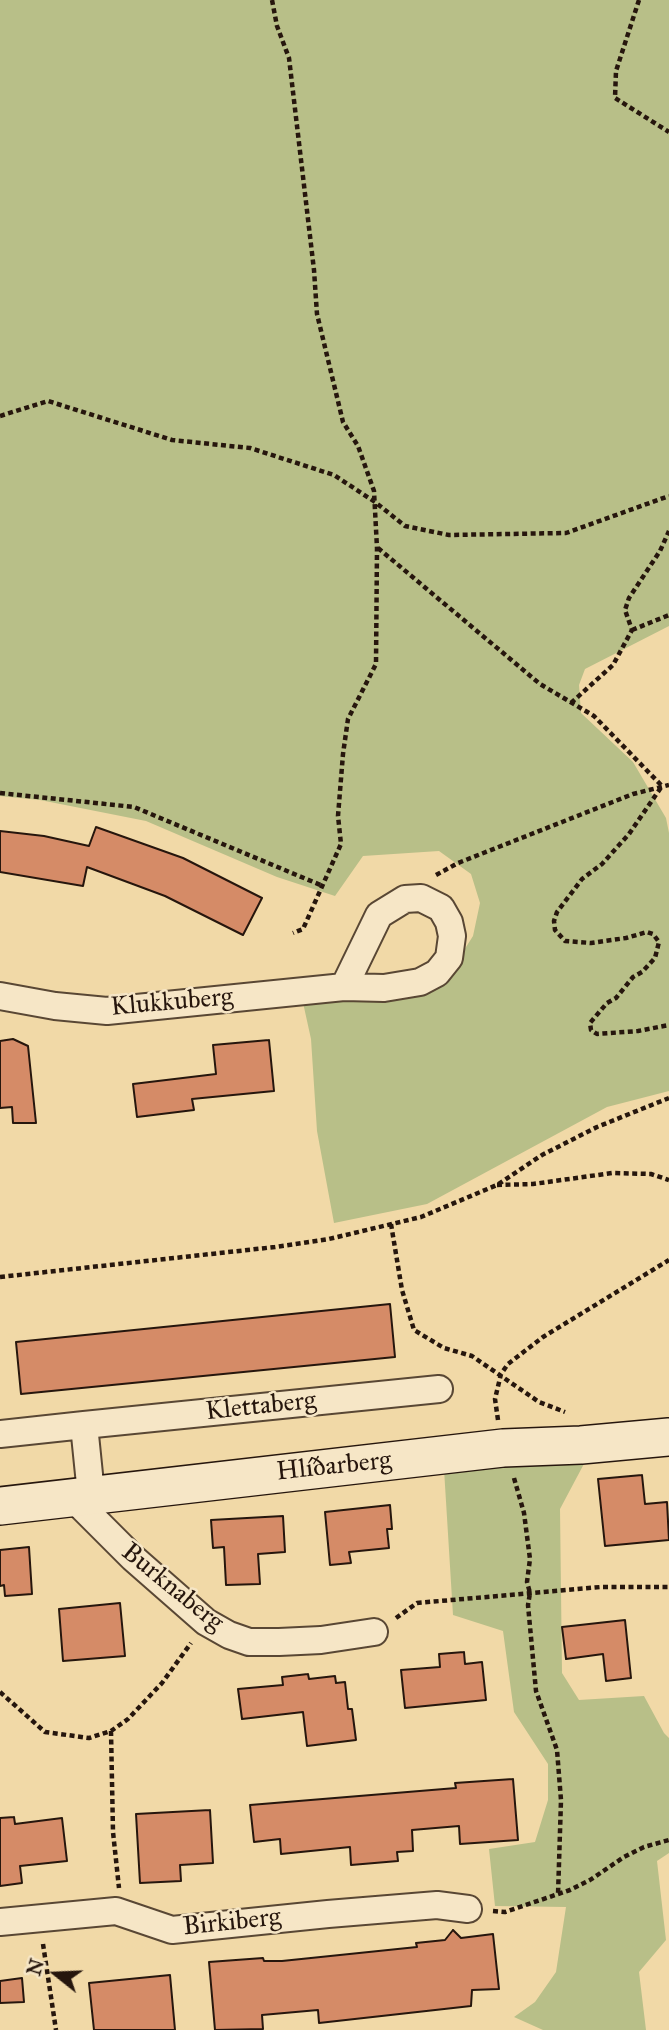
<!DOCTYPE html>
<meta charset="utf-8">
<style>
body{margin:0}
#map{position:relative;width:669px;height:2030px;overflow:hidden;background:#f1d9a7;font-family:"IM FELL Great Primer",serif}
canvas{display:block}
.north{position:absolute;left:21px;top:1939px;width:70px;height:70px;-webkit-text-stroke:5px #f6e6c6;paint-order:stroke;rotate:288deg;font-size:19px;font-weight:700;line-height:28px;text-align:center;color:#26160d}
.north::after{content:'';display:block;margin:auto;width:24px;height:32px;background:#26160d;clip-path:polygon(50% 0,100% 100%,50% 72%,0 100%)}
</style>
<div id="map">
<canvas width="669" height="2030"></canvas>
<div class="north">N</div>
</div>
<script>
const ctx = document.querySelector('canvas').getContext('2d');
ctx.lineJoin = 'round';
function paint(path, color) { ctx.fillStyle = color; ctx.fill(path, 'evenodd'); }
const poly = rows => new Path2D(rows.map(r => 'M' + r).join(''));
function strokePath(path, color, width, dash) { ctx.strokeStyle = color; ctx.lineWidth = width; ctx.lineCap = dash ? 'butt' : 'round'; ctx.setLineDash(dash || []); ctx.stroke(path); }
function label(font, color, halo, rows, align = 'center') {
  ctx.font = font + ' "IM FELL Great Primer",serif'; ctx.lineWidth = 5; ctx.setLineDash([]); ctx.textBaseline = 'middle'; ctx.strokeStyle = halo; ctx.fillStyle = color; for (const [text, x, y, turn = 0] of rows) {
    ctx.save(); ctx.translate(x, y); ctx.rotate((+turn || 0) * Math.PI / 180); ctx.textAlign = isNaN(turn) ? turn : align; if (halo) ctx.strokeText(text, 0, 0); ctx.fillText(text, 0, 0); ctx.restore();
  }
}
const green = poly([
 [0,0,669,0,669,626,585,669,579,685,581,713,633,762,666,818,669,833,669,1091,607,1107,427,1204,334,1223,317,1131,311,1039,302,998,442,985,473,936,480,903,471,874,439,851,363,856,335,896,277,877,146,821,40,800,0,796],
 [586,1460,560,1509,562,1673,579,1700,644,1696,664,1733,669,1738,669,1853,657,1861,666,1940,639,1972,646,2030,543,2030,514,2017,535,2002,556,1972,566,1907,495,1906,489,1849,535,1842,548,1800,548,1764,514,1712,503,1631,453,1615,444,1469]
]);
const building = poly([
 [96,827,183,858,262,898,243,935,165,896,87,867,83,886,0,872,0,831,44,836,89,846,96,827],
 [13,1039,28,1046,36,1123,13,1123,12,1107,0,1108,0,1041,13,1039],
 [269,1040,274,1091,192,1099,194,1110,137,1117,133,1084,216,1074,213,1045,269,1040],
 [390,1304,395,1357,21,1394,16,1342,390,1304],
 [642,1475,645,1504,667,1502,669,1540,605,1546,598,1479,642,1475],
 [390,1505,392,1529,387,1529,389,1548,349,1552,351,1563,330,1565,325,1512,390,1505],
 [283,1516,285,1552,258,1554,260,1584,226,1585,224,1547,213,1548,211,1520,283,1516],
 [29,1547,32,1594,5,1596,4,1585,0,1586,0,1550,29,1547],
 [120,1603,125,1656,63,1661,59,1609,120,1603],
 [625,1620,631,1678,606,1681,603,1654,566,1659,562,1627,625,1620],
 [464,1652,465,1664,482,1662,486,1700,405,1708,401,1670,440,1667,439,1654,464,1652],
 [308,1674,309,1679,335,1676,336,1683,345,1682,348,1709,352,1709,356,1740,307,1746,303,1712,242,1719,238,1689,283,1685,282,1677,308,1674],
 [513,1779,518,1840,460,1844,459,1826,412,1830,413,1851,397,1852,398,1861,351,1865,350,1847,281,1854,280,1839,254,1842,250,1805,456,1788,455,1783,513,1779],
 [210,1810,213,1863,180,1865,181,1881,140,1883,136,1814,210,1810],
 [14,1817,15,1824,62,1818,67,1861,20,1866,22,1883,0,1886,0,1818,14,1817],
 [453,1930,461,1938,493,1934,499,1989,472,1990,471,2006,319,2023,318,2010,262,2015,263,2029,215,2030,209,1962,263,1958,264,1961,282,1961,417,1947,416,1943,445,1940,453,1930],
 [170,1975,175,2030,94,2030,89,1983,170,1975],
 [22,1978,24,2002,0,2003,0,1981,22,1978]
]);
const path = poly([
 [272,0,277,26,289,58,314,270,317,314,343,422,358,446,374,491,377,548,376,664,348,719,343,754,338,816,341,844,303,929,293,933],
 [639,0,616,71,615,98,669,132],
 [0,416,48,401,172,440,250,448,334,475,375,502,405,526,449,535,566,533,669,496],
 [378,548,540,684,594,716,662,786,629,834,602,864,582,879,557,912,554,921,555,930,565,941,591,943,626,938,647,932,653,934,659,942,655,958,642,972,633,977,616,998,607,1003,590,1023,591,1030,597,1034,638,1031,669,1025],
 [632,630,669,615],
 [571,703,613,665,632,630,625,610,629,598,660,551,669,531],
 [0,793,134,807,323,886],
 [436,875,458,863,633,794,669,785],
 [497,1185,533,1184,612,1173,651,1174,669,1180],
 [391,1224,402,1290,414,1330,444,1348,472,1356,539,1402,565,1412],
 [0,1277,275,1247,329,1239,421,1217,497,1185,542,1155,597,1127,669,1098],
 [498,1420,495,1399,501,1374,508,1364,543,1337,669,1260],
 [514,1478,524,1513,530,1559,527,1582,530,1593,528,1605,536,1691,557,1750,561,1800,558,1895],
 [396,1618,417,1603,601,1587,669,1587],
 [0,1692,45,1732,89,1738,111,1731,128,1719,162,1683,191,1643],
 [111,1731,113,1832,119,1888],
 [493,1911,505,1912,570,1890,590,1880,624,1857,644,1847,669,1840],
 [43,1944,56,2030]
]);
const street = poly([
 [0,996,55,1006,107,1011,344,987,384,988,420,982,437,973,449,958,452,936,449,922,441,908,421,898,405,899,379,915,344,987],
 [84,1425,439,1389],
 [0,1434,84,1425,91,1494],
 [71,1496,133,1558,206,1622,229,1635,249,1642,279,1642,321,1640,374,1632],
 [0,1922,116,1911,172,1930,328,1914,437,1905,468,1909]
]);
const secondary = poly([
 [0,1506,503,1448,581,1445,669,1437]
]);
const streetNames = [
 ["Klukkuberg",172,1003,-5],
 ["Klettaberg",261,1407,-6],
 ["Hlíðarberg",334,1467,-6],
 ["Burknaberg",172,1588,39],
 ["Birkiberg",232,1923,-6]
];
paint(green, '#b8bf88');
paint(building, '#d58b67');
strokePath(building, '#26160d', 2);
strokePath(street, '#594734', 30);
strokePath(secondary, '#26160d', 40);
strokePath(path, '#26160d', 4.5, [5, 3.5]);
strokePath(street, '#f6e6c6', 26);
strokePath(secondary, '#f6e6c6', 37);
label('26px', '#26160d', '#f6e6c6', streetNames);
</script>
